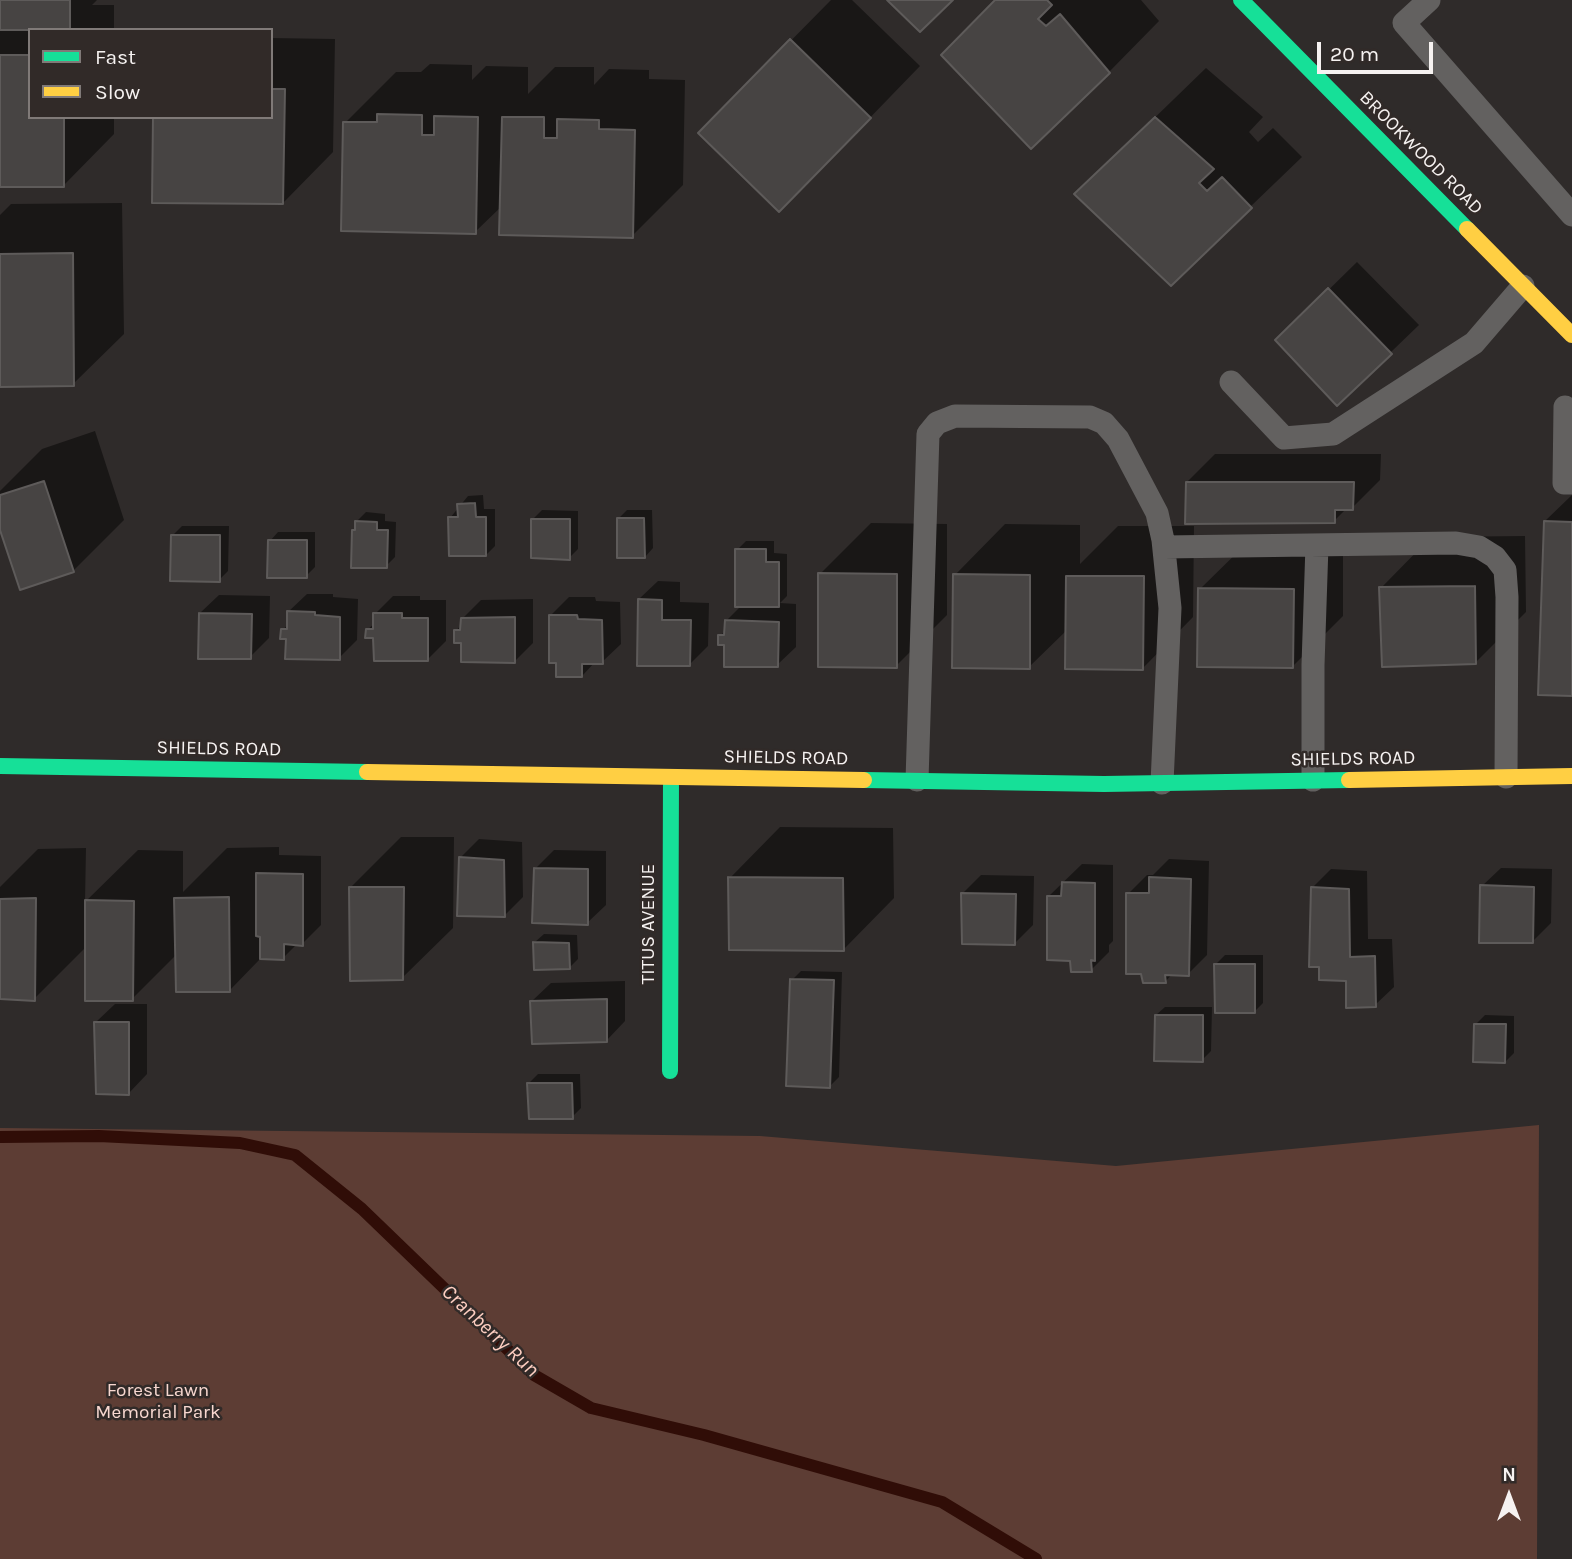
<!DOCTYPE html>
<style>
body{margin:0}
#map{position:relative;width:1572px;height:1559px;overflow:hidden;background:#2f2b2a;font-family:Karla,sans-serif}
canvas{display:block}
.legend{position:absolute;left:28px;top:28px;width:245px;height:91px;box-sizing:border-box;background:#312a28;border:2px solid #807a78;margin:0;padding:9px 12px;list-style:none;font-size:21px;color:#f6f2f1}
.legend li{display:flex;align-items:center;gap:14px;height:35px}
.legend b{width:35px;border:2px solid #807a78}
.north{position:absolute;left:1474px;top:1461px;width:70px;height:70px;-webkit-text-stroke:5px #312a28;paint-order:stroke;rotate:0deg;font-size:19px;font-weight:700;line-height:28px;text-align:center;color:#f6f2f1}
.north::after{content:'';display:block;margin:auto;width:24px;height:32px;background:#f6f2f1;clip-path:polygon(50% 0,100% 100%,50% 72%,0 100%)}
.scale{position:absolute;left:1317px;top:42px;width:116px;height:32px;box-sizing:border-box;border:4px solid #f6f2f1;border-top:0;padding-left:9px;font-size:21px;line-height:24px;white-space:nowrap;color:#f6f2f1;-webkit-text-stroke:5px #312a28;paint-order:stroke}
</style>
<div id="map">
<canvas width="1572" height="1559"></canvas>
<ul class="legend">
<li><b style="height:9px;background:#16e098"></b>Fast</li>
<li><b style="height:9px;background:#ffcf43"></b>Slow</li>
</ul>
<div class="north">N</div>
<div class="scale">20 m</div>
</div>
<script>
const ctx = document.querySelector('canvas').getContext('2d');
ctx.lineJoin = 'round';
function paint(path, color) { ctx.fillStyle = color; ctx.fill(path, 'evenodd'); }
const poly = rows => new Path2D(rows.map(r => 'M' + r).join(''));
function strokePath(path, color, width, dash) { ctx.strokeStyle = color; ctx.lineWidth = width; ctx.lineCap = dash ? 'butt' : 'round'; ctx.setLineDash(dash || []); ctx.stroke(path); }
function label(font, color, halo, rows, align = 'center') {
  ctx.font = font + ' Karla,sans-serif'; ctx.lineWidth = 5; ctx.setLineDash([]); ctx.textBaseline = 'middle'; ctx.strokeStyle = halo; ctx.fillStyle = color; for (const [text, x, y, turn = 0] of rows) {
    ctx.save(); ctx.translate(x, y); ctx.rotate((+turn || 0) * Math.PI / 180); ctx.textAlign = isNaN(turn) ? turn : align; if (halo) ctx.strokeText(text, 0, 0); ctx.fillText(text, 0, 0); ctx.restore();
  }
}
const green = poly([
 [1539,1125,1537,1559,0,1559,0,1128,760,1136,1116,1166]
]);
const shadow = poly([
 [0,0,97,0,92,5,114,5,114,30,30,30,30,117,114,117,114,134,64,185,0,185],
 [831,0,852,0,920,66,830,159,700,133],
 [998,0,1141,0,1159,21,1109,72],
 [271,38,335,39,333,152,283,203,271,117],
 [430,64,472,65,472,80,486,66,528,67,528,94,555,67,594,67,594,85,609,69,649,70,649,79,685,80,683,185,632,236,502,206,475,232,345,123,396,72,421,72],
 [1206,68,1263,117,1249,132,1258,142,1273,128,1302,157,1171,283,1077,193],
 [122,203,124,334,73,384,0,385,0,215,11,204],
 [1357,262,1419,325,1337,404,1305,313],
 [95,431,124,520,74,570,21,588,0,524,0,491,42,449],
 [1215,454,1381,454,1380,480,1352,508,1347,508,1334,521,1187,482],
 [483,495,484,509,495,509,495,546,486,555,450,518,468,496],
 [1572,495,1572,695,1545,521],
 [542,510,578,511,578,549,569,558,533,519],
 [627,510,652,510,653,548,645,557,618,519],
 [366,512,385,514,385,521,396,522,395,557,386,566,353,531,356,528,357,521],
 [871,523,947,524,947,615,896,666,820,574],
 [1005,524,1080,525,1080,564,1118,526,1194,526,1193,617,1143,668,1067,630,1029,667,955,575],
 [182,526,229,526,228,571,219,580,173,535],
 [278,532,315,532,315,567,306,576,270,541],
 [1525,536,1526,612,1476,662,1381,588,1431,537],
 [1251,539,1343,539,1343,616,1292,667,1200,589],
 [746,541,774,541,774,553,787,554,787,596,780,603,796,604,796,647,777,665,726,644,720,636,726,630,726,621,742,605,737,550],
 [658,581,680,582,680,602,709,603,708,646,690,664,639,599],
 [307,594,333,594,333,597,358,599,357,640,339,658,288,637,283,630,288,624,288,612],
 [219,595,270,596,269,638,250,657,200,613],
 [393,596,420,596,420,600,446,600,446,641,427,660,375,637,367,630,375,623,375,614],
 [569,597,595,597,596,601,620,602,621,644,602,662,595,662,582,676,551,615],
 [533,599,533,643,514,662,462,642,456,631,462,624,462,619,481,600],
 [780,827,893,828,894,898,844,949,730,878],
 [401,837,454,837,453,928,402,978,350,888],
 [479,839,522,842,523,897,504,916,460,858],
 [279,847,279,855,321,856,321,925,302,944,298,943,283,958,262,957,230,990,177,954,132,999,87,946,34,999,0,998,0,887,38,849,86,848,85,902,138,850,183,851,183,892,227,848],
 [554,850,606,851,606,905,587,923,536,868],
 [1169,859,1209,861,1207,955,1188,974,1173,973,1165,982,1128,894,1147,875,1153,875],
 [1082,864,1113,865,1113,941,1109,945,1109,952,1091,970,1072,959,1049,896],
 [1501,868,1552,869,1551,923,1533,941,1482,886],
 [1331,869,1367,871,1368,939,1392,939,1394,987,1375,1005,1348,979,1312,888],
 [981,875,1034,876,1033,925,1015,943,962,894],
 [544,934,577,935,578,959,569,968,535,942],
 [1225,955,1263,955,1263,1003,1254,1012,1216,964],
 [801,971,842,972,839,1077,830,1086,792,980],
 [625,981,625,1021,607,1040,532,1001,551,983],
 [115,1004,147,1004,147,1074,129,1093,96,1022],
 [1165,1007,1212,1007,1211,1051,1202,1060,1156,1015],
 [1485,1015,1514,1016,1514,1053,1505,1062,1476,1024],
 [538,1074,580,1074,581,1108,572,1117,529,1083]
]);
const stream = poly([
 [0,1137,99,1136,240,1143,295,1155,362,1209,534,1375,591,1408,704,1435,942,1502,1036,1559]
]);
const building = poly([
 [0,0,70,0,70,30,0,30,0,0],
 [887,0,953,0,920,32,887,0],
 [995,0,1047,0,1052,5,1038,19,1046,26,1060,14,1110,73,1031,149,941,55,995,0],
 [790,39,871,118,779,212,698,133,790,39],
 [0,55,30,55,30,117,64,117,64,187,0,187,0,55],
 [271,89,285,89,283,204,152,203,153,117,271,117,271,89],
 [377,114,422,115,422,135,434,135,434,116,478,117,476,234,341,231,343,122,377,122,377,114],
 [502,117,544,117,544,138,557,138,557,119,599,120,599,129,635,130,633,238,499,235,502,117],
 [1155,117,1214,169,1199,183,1207,191,1222,177,1252,208,1171,286,1074,194,1155,117],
 [73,253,74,386,0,387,0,254,73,253],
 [1328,288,1392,354,1337,406,1275,340,1328,288],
 [44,481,74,572,20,590,0,530,0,495,44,481],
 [1186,482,1354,482,1353,510,1335,510,1335,523,1185,524,1186,482],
 [475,503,476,517,486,517,486,556,449,556,448,517,458,517,457,504,475,503],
 [617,518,644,518,645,558,617,558,617,518],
 [531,519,570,519,570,560,531,558,531,519],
 [355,521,377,522,377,530,388,530,387,568,351,568,352,530,355,530,355,521],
 [1544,521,1572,522,1572,696,1538,695,1544,521],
 [171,535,220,535,220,582,170,581,171,535],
 [268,540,307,540,307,578,267,578,268,540],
 [735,549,766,549,766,562,779,562,779,607,735,607,735,549],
 [818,573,897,574,897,668,818,667,818,573],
 [953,574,1030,575,1030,669,952,668,953,574],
 [1066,576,1144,576,1143,670,1065,669,1066,576],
 [1475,586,1476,664,1382,667,1379,587,1475,586],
 [1198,588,1294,589,1293,668,1197,667,1198,588],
 [638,599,662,600,662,620,691,620,690,666,637,666,638,599],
 [287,611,315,612,315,615,340,617,340,660,285,659,286,639,280,639,281,629,287,629,287,611],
 [199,613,252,614,251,659,198,659,199,613],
 [373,613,402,613,402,618,428,618,428,661,374,661,373,638,365,638,366,629,373,629,373,613],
 [549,615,577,615,578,619,602,620,603,664,582,664,582,677,556,677,556,663,549,663,549,615],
 [515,617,515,663,461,662,461,643,454,643,454,630,460,630,461,618,515,617],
 [725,620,779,622,778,667,724,667,724,645,718,645,718,635,724,635,725,620],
 [459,857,504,860,505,917,457,916,459,857],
 [534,868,588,869,588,925,532,923,534,868],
 [256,873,303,874,303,946,284,944,284,960,260,959,260,937,256,936,256,873],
 [728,877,843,878,844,951,729,950,728,877],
 [1149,877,1191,879,1189,976,1165,975,1166,983,1143,983,1141,974,1126,974,1126,893,1149,893,1149,877],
 [1062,882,1095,883,1095,961,1091,960,1092,972,1071,972,1070,961,1047,960,1047,896,1061,896,1062,882],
 [1480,885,1534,887,1533,943,1479,943,1480,885],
 [349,887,404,887,403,980,350,981,349,887],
 [1311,887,1349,889,1350,957,1375,956,1376,1007,1346,1008,1346,981,1319,980,1319,967,1309,967,1311,887],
 [961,893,1016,894,1015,945,962,944,961,893],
 [229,897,230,992,176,992,174,898,229,897],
 [36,898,35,1001,0,999,0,899,36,898],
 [85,900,134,901,133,1001,85,1001,85,900],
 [533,942,569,943,570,969,534,970,533,942],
 [1214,964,1255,964,1255,1013,1215,1013,1214,964],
 [790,979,834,980,830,1088,786,1086,790,979],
 [607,999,607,1042,532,1044,530,1001,607,999],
 [1155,1015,1203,1015,1203,1062,1154,1061,1155,1015],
 [94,1022,129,1022,129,1095,96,1094,94,1022],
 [1474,1024,1506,1024,1505,1063,1473,1062,1474,1024],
 [527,1083,572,1083,573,1119,529,1119,527,1083]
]);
const lane = poly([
 [1429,0,1404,23,1572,215],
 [1231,382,1284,438,1333,434,1474,343,1523,286],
 [1565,407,1564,483,1572,483],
 [1164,547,1456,543,1479,547,1495,557,1505,570,1507,597,1506,777],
 [917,780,928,434,937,423,955,416,1090,417,1104,423,1118,439,1157,513,1163,540,1170,608,1162,783],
 [1313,780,1313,665,1317,545]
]);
const fast = poly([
 [1241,0,1467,229],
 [0,766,367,772],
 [864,780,1104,784,1349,780],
 [670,1071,671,777]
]);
const slow = poly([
 [1467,229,1572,335],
 [367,772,864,780],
 [1349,780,1572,776]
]);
const streetNames = [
 ["BROOKWOOD ROAD",1421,153,45],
 ["SHIELDS ROAD",219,749,1],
 ["SHIELDS ROAD",786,758,1],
 ["SHIELDS ROAD",1353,759,-1],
 ["TITUS AVENUE",649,924,-90]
];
const parkNames = [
 ["Forest Lawn",158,1391],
 ["Memorial Park",158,1413]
];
const waterNames = [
 ["Cranberry Run",490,1331,43]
];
paint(green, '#5d3d34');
paint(shadow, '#0007');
strokePath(stream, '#300d07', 12);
paint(building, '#474443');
strokePath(building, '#5e5b5a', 2);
strokePath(lane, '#636160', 23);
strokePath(fast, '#16e098', 16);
strokePath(slow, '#ffcf43', 16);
label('19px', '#f6f2f1', '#312a28', streetNames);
label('19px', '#f7d7cf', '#312a28', parkNames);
label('italic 21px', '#fdcec1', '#312a28', waterNames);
</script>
